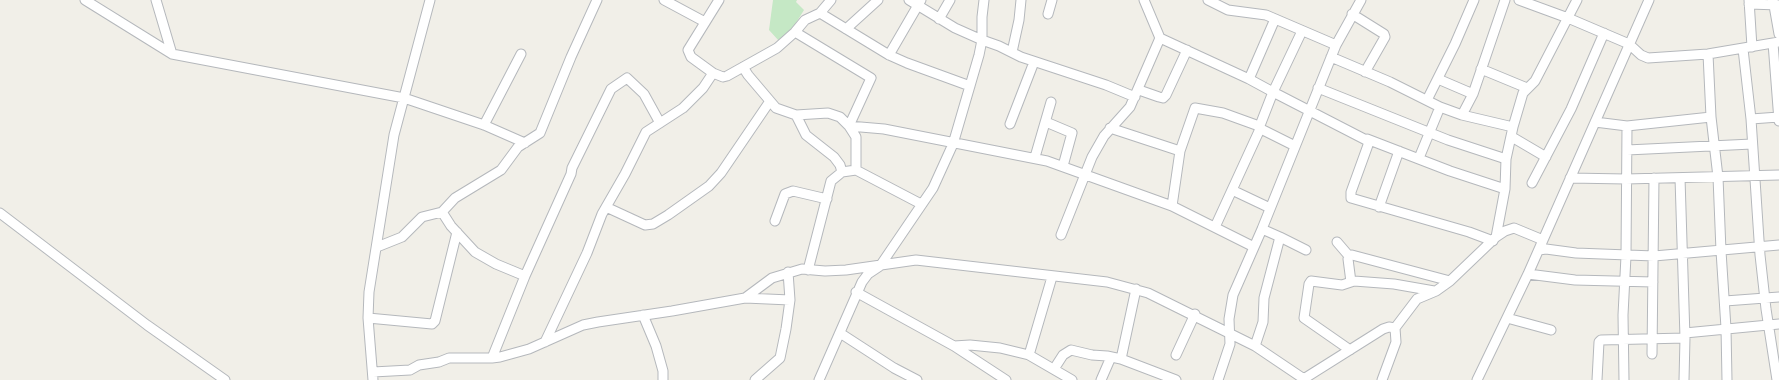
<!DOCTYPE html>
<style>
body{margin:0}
canvas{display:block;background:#f1efe8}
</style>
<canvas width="1779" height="380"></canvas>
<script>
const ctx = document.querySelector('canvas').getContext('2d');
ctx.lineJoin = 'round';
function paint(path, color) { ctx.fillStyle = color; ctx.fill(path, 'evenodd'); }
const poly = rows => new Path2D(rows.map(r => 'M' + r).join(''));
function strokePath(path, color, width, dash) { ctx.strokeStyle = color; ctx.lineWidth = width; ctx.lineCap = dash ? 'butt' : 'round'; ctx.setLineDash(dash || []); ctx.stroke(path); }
const green = poly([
 [773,0,797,0,796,2,804,10,789,34,779,41,769,30]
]);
const minor = poly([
 [85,0,172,54,404,98,484,125,525,143],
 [156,0,172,54],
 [664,0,705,22],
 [909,0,955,28,982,40,999,46,1021,57,1106,85,1135,97],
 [1144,0,1160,38],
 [1208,0,1228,10,1266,15,1336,45],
 [1519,0,1568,18,1629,44,1641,55,1648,58,1708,54,1779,42],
 [1749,0,1752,47],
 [1773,0,1779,34],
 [1749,4,1779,5],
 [820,13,889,55,907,63,970,86],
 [1048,14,1052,0],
 [1352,14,1384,34,1385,37,1365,72],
 [939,19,950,0],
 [846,29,878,0],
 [1302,31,1273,92,1368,141,1368,145,1351,192,1351,198,1469,232,1493,241],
 [795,32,871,78,849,126,884,129,1047,161,1172,206,1254,247],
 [1773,43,1779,121],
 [1743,49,1751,119,1760,255,1766,309,1777,380],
 [1012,52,1019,20,1021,0],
 [1708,54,1711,117,1718,177,1721,251,1726,328,1727,380],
 [889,55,921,0],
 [1331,57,1390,82,1440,107,1462,115,1513,127],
 [743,67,748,75,776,108,796,115,828,113,840,117,849,126,856,137,856,170],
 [1481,69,1527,88],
 [713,73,691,57,688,50,719,0],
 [1249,79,1275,19],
 [1438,79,1473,94],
 [1318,88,1448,140,1506,159],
 [1139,90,1159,97,1163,98,1166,95,1187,50],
 [1427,100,1455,44,1474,0],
 [796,115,806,135,834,157,840,165,842,172],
 [1462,115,1473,94,1505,0],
 [1751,119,1779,117],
 [1046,122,1072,133,1063,166],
 [1595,122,1627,126,1711,117],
 [1010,124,1034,62],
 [484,125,521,54],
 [1110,128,1180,151],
 [1512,137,1546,157],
 [1367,139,1450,171,1505,189],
 [1627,150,1752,144],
 [1035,157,1051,102],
 [1419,158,1440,107],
 [1570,178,1626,179,1779,175],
 [1680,178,1685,338,1684,380],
 [1532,183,1571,109,1604,33],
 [1232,190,1270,208],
 [1172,206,1180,151,1195,108,1223,113,1259,126],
 [606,207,645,225,653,224,668,215,709,186,721,173,770,101],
 [1379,207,1399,151],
 [442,212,451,226,475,252,496,264,525,276],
 [0,213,147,325,225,380],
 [775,221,785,194,793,191,827,199],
 [1215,227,1260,129],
 [1061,235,1092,157,1104,136,1130,107,1160,38,1249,79,1273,92,1259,128,1295,146],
 [1280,237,1306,250],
 [1496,237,1505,189,1506,159,1513,127,1523,93,1535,81,1577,0],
 [1337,242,1349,256],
 [377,247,402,237,422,217,442,212,455,198,501,170,518,147,540,133,571,57,597,0],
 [1539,250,1546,249,1576,253,1654,256,1779,245],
 [808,270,831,181,842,172,856,170,921,204],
 [788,272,790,300],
 [1528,274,1575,280,1653,282],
 [1351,282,1348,259,1349,256,1352,255,1450,281],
 [856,292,954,346,970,345,1000,348,1029,355,1072,380],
 [745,298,790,300,786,329,780,358,755,380],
 [1725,301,1779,297],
 [643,315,656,346,663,371,663,380],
 [368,318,432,324,435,321,457,232],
 [1507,318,1551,330],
 [840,333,894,368,917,380],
 [1685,333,1779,324],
 [545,342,587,253,602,214,625,174,646,132,683,108,703,88,713,73,723,77,727,76,777,48,795,32,805,20,820,13,831,0],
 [954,346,1006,380],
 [1255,346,1263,322,1264,298,1280,237,1262,229],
 [1350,350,1304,318,1309,284,1311,281,1342,285,1354,281,1394,284,1434,291],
 [1652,354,1654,178],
 [1029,355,1052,277],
 [1176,355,1195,314],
 [492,358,525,276,571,174,572,168,611,89,627,78,644,94,660,123],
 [1121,359,1136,289],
 [1054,369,1063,355,1071,350,1092,355,1107,356,1121,359,1176,380],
 [373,372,410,370,419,365,439,362,449,358,492,358,500,357,529,349,583,325,598,322,672,311,745,298,772,278,802,269,825,271,846,270,916,260,1107,282,1148,293,1255,346,1304,379],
 [373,380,368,318,369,292,394,135,430,0],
 [819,380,862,282,868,274,880,266,933,188,953,144,979,55,982,40,982,17,984,0],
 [1101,380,1111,357],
 [1218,380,1230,344,1229,319,1233,295,1262,229,1336,45,1361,0],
 [1302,380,1383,329,1389,327,1395,328,1417,299,1436,291,1450,281,1496,237,1505,231,1514,228,1543,240],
 [1382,380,1396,342,1395,328],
 [1477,380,1528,274,1649,0],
 [1597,380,1599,342,1601,340,1685,338],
 [1624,380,1623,315,1626,256,1627,126]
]);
paint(green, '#c5e8c5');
strokePath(minor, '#b5b8bc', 11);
strokePath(minor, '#fff', 9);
</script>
